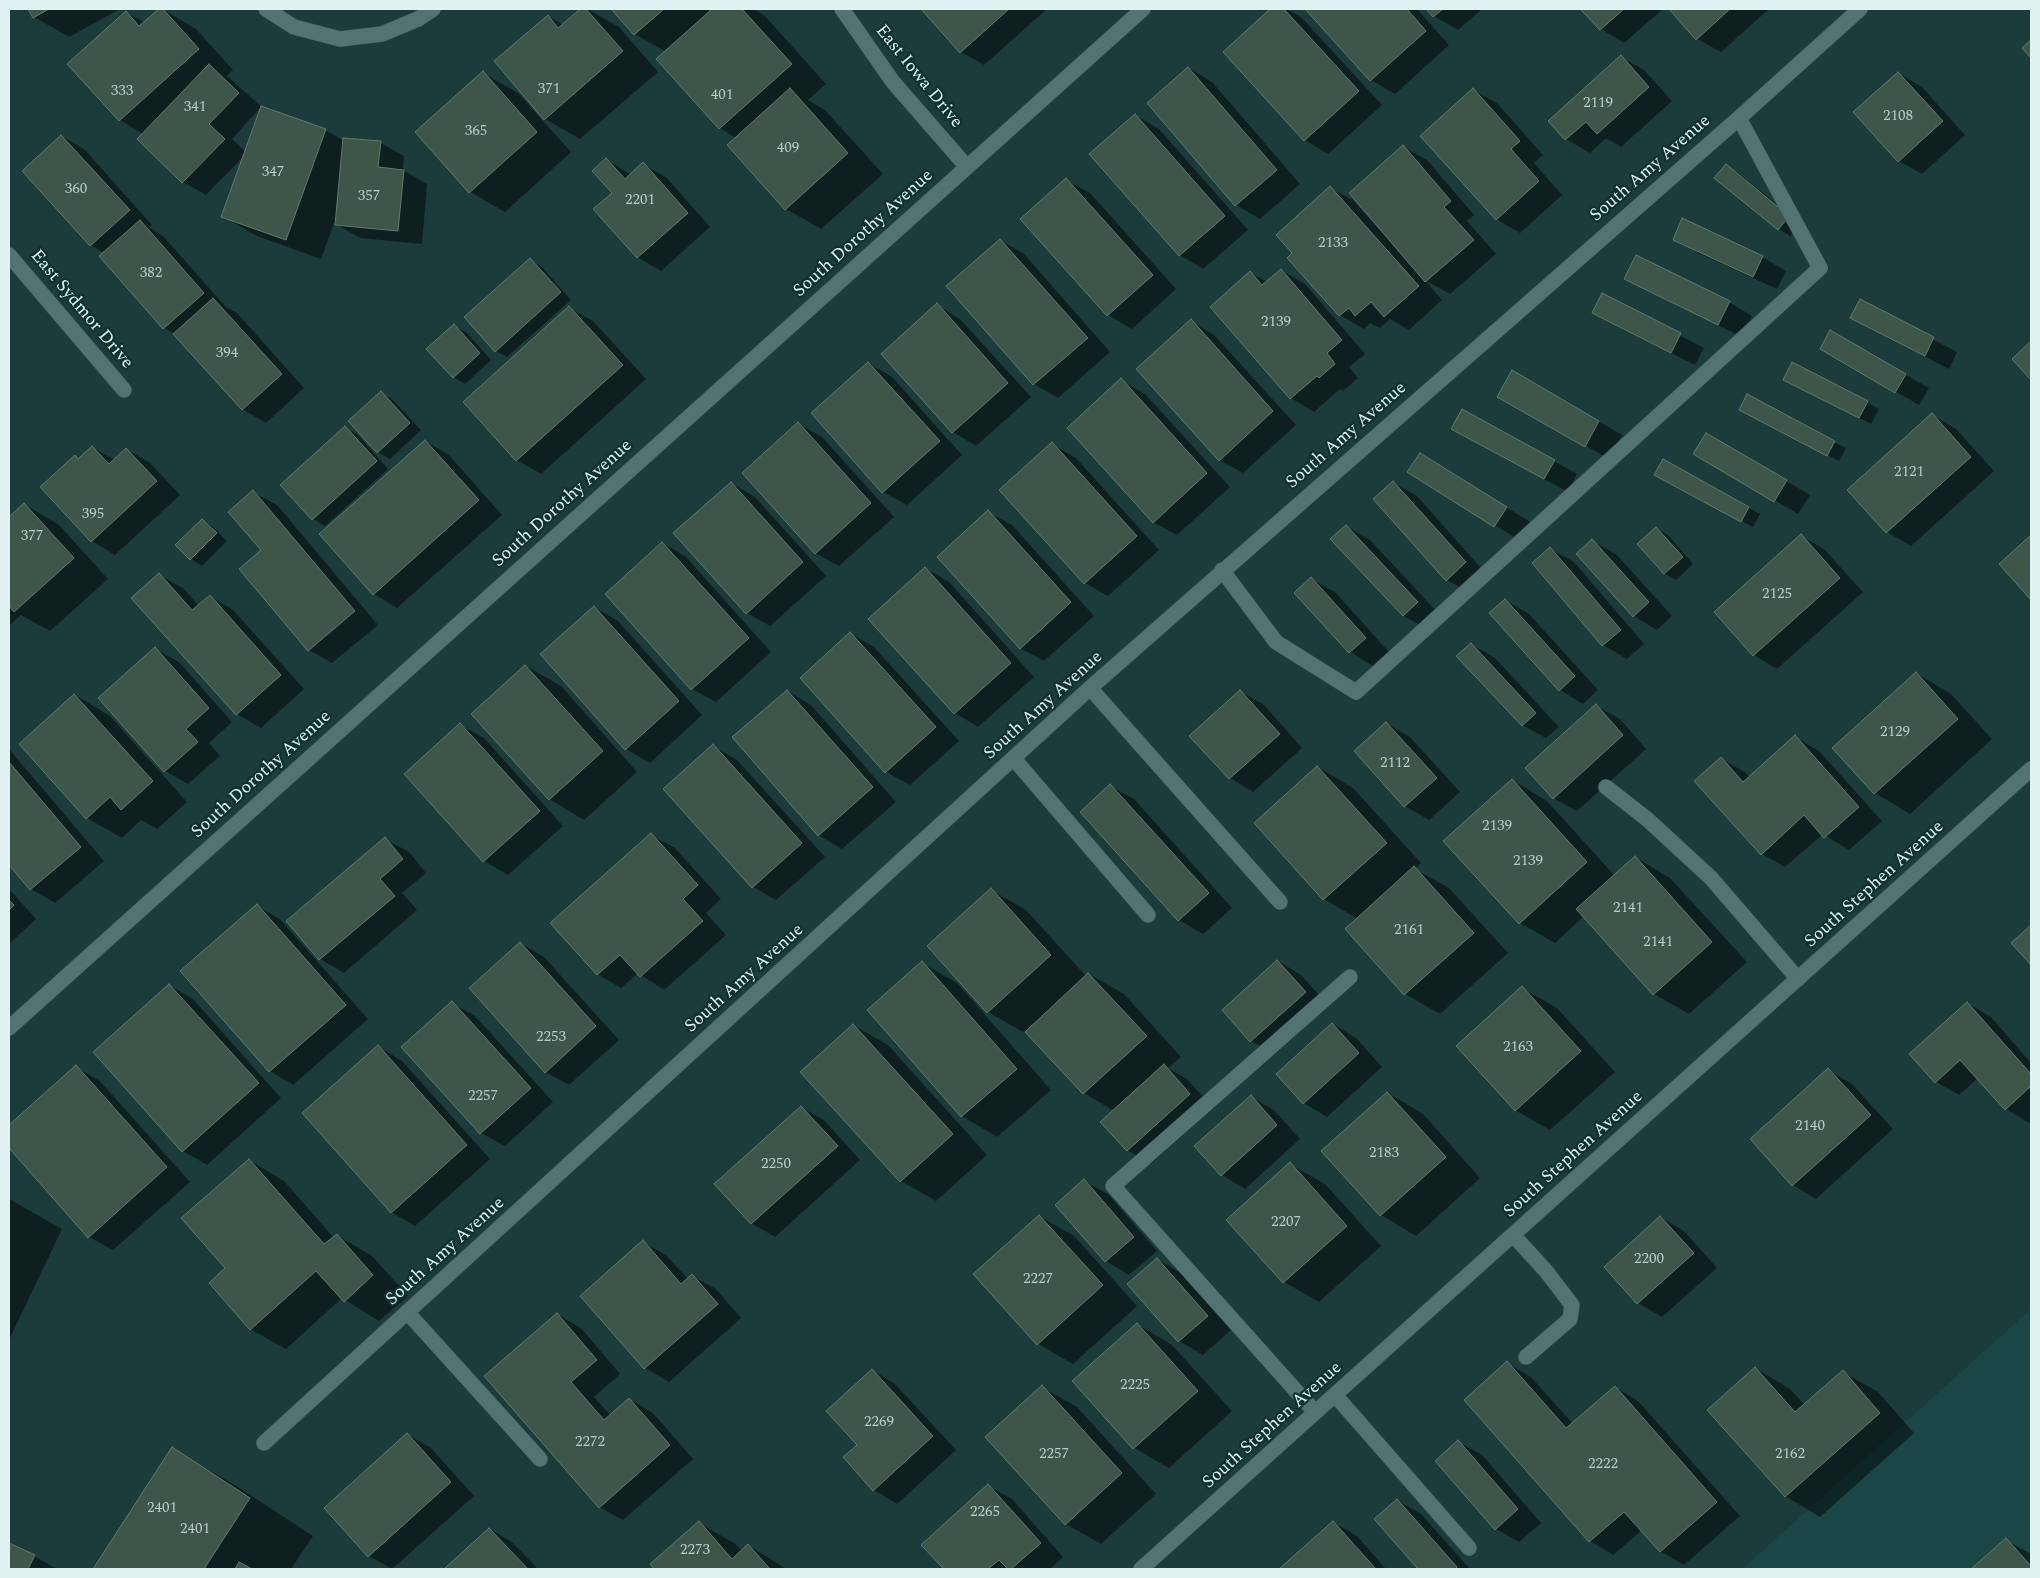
<!DOCTYPE html>
<style>
body{margin:0}
#map{position:relative;width:2040px;height:1578px;overflow:hidden;background:#1c3b3b;font-family:Spectral,serif}
canvas{display:block}
.frame{position:absolute;inset:0;border:10px solid #e1f2f2;pointer-events:none}
</style>
<div id="map">
<canvas width="2040" height="1578"></canvas>
<div class="frame"></div>
</div>
<script>
const ctx = document.querySelector('canvas').getContext('2d');
ctx.lineJoin = 'round';
function paint(path, color) { ctx.fillStyle = color; ctx.fill(path, 'evenodd'); }
const poly = rows => new Path2D(rows.map(r => 'M' + r).join(''));
function strokePath(path, color, width, dash) { ctx.strokeStyle = color; ctx.lineWidth = width; ctx.lineCap = dash ? 'butt' : 'round'; ctx.setLineDash(dash || []); ctx.stroke(path); }
function label(font, color, halo, rows, align = 'center') {
  ctx.font = font + ' Spectral,serif'; ctx.lineWidth = 4.5; ctx.setLineDash([]); ctx.textBaseline = 'middle'; ctx.strokeStyle = halo; ctx.fillStyle = color; for (const [text, x, y, turn = 0] of rows) {
    ctx.save(); ctx.translate(x, y); ctx.rotate((+turn || 0) * Math.PI / 180); ctx.textAlign = isNaN(turn) ? turn : align; if (halo) ctx.strokeText(text, 0, 0); ctx.fillText(text, 0, 0); ctx.restore();
  }
}
const built = poly([
 [2031,1309,2031,1569,1742,1569]
]);
const shadow = poly([
 [29,9,120,9,69,37,34,17],
 [162,9,196,29,233,70,227,76,263,108,325,130,344,141,381,143,404,156,403,170,427,184,422,244,360,238,334,223,321,259,257,236,222,216,243,157,206,195,183,182,143,134,120,120,126,12,145,23],
 [261,107,245,151,232,139],
 [582,9,587,9,619,27,658,72,580,139,545,119,548,16,563,25],
 [612,9,753,9,764,15,826,84,808,100,825,110,883,174,821,229,786,209,736,138,720,128,666,52,635,34],
 [922,9,1047,9,984,65,961,52],
 [1272,9,1287,9,1301,17,1382,105,1328,154,1305,140,1225,52],
 [1307,9,1417,9,1449,45,1395,94,1371,80],
 [1427,9,1482,9,1458,30,1434,16],
 [1582,9,1663,9,1624,43,1601,29],
 [1670,9,1769,9,1721,52,1697,39],
 [1621,57,1644,70,1672,101,1621,147,1606,138,1590,153,1566,139],
 [1189,68,1212,82,1300,184,1260,219,1236,205,1148,104],
 [483,73,518,93,571,152,505,212,470,192],
 [1898,73,1922,87,1965,135,1922,174,1899,161],
 [1473,90,1497,103,1543,155,1534,163,1562,195,1520,233,1496,219],
 [1135,115,1159,129,1248,230,1203,269,1180,255],
 [62,136,85,150,152,225,149,227,163,236,226,307,237,313,304,388,266,423,242,409,175,334,164,328,104,253,91,245],
 [1403,147,1427,160,1474,215,1467,221,1496,254,1450,294,1425,280,1442,300,1409,330,1390,319,1380,328,1370,323,1364,329,1340,315,1289,258,1294,253,1330,188,1354,201,1386,237,1387,236],
 [606,159,631,175,643,164,667,178,710,227,661,271,637,257,614,193],
 [1726,166,1737,172,1800,223,1790,236,1779,229],
 [1066,180,1090,193,1176,289,1132,329,1108,315,1022,219],
 [1674,239,1762,257,1786,271,1777,289,1698,253],
 [1000,240,1024,254,1110,352,1058,398,1034,384,948,286],
 [530,260,541,266,571,300,507,357,496,351],
 [1281,270,1305,284,1365,354,1349,367,1358,378,1343,391,1340,389,1314,412,1291,398,1251,273,1267,282],
 [1626,279,1729,302,1752,316,1742,337,1650,292],
 [1603,295,1704,348,1695,365,1617,326],
 [1860,301,1957,352,1949,369,1852,318],
 [937,305,960,319,1031,397,976,446,953,432,882,354],
 [569,308,593,321,646,379,541,474,517,460,465,402],
 [1191,321,1214,335,1296,425,1243,473,1219,460],
 [454,326,466,332,491,360,465,384,453,377],
 [1831,332,1929,388,1919,405,1821,348],
 [868,363,892,377,962,455,907,505,883,492],
 [1513,372,1622,435,1609,459,1499,396],
 [1121,380,1145,394,1230,487,1177,535,1153,522],
 [1796,386,1867,402,1879,409,1871,424],
 [381,393,392,399,421,430,390,459,378,452],
 [1933,415,1956,429,1994,471,1911,546,1887,532,1849,490],
 [1752,416,1834,442,1846,448,1839,461],
 [799,424,822,437,894,517,839,566,815,553],
 [345,428,357,434,388,469,325,526,313,519],
 [1706,434,1810,495,1798,514,1694,453],
 [425,441,449,455,502,515,397,608,374,594,321,535],
 [1476,442,1554,461,1577,474,1568,492],
 [1052,444,1076,458,1159,550,1108,596,1085,583],
 [92,447,115,460,126,449,150,463,180,495,115,555,92,541,75,457,80,459],
 [1664,461,1760,514,1753,527,1668,481],
 [1444,468,1530,522,1519,540,1409,472],
 [1393,482,1417,496,1489,577,1471,593,1447,580],
 [731,483,755,497,826,576,770,626,747,613],
 [253,492,277,505,378,625,332,663,309,650,263,550],
 [24,504,59,525,108,579,50,631,21,615,9,626,9,518],
 [988,512,1012,525,1094,616,1044,661,1020,648],
 [202,520,213,527,227,541,202,566,191,559],
 [1346,526,1370,540,1441,616,1427,629,1404,616,1332,539],
 [1656,528,1668,535,1693,564,1676,580,1664,573],
 [1801,536,1824,549,1863,592,1777,669,1754,655,1715,613],
 [2031,536,2031,599,2000,564],
 [1592,541,1616,554,1672,616,1657,630,1634,616],
 [663,543,686,557,771,652,716,702,692,689],
 [1550,549,1574,562,1644,644,1627,659,1603,645,1533,563],
 [925,568,949,582,1034,677,978,727,955,713,869,619],
 [159,575,183,588,199,606,210,596,233,610,304,689,261,728,237,714,133,599],
 [1311,579,1335,592,1389,652,1373,666,1350,652],
 [1505,600,1529,614,1598,690,1583,704,1560,690],
 [594,607,618,621,702,715,650,763,626,749,542,654],
 [851,634,874,647,959,741,910,785,886,772,802,678],
 [1471,644,1495,658,1559,727,1546,738,1522,725],
 [155,649,179,662,232,722,209,743,220,756,188,784,165,771],
 [526,666,561,686,637,772,584,820,549,799],
 [1916,673,1951,694,1992,739,1910,814,1875,793],
 [788,691,811,705,896,802,842,849,818,835],
 [1240,691,1264,705,1302,748,1253,792,1230,778,1191,736],
 [75,695,110,716,187,802,157,829,141,820,122,838,87,818],
 [1596,706,1620,719,1646,749,1577,811,1553,798],
 [1386,723,1410,737,1460,792,1429,820,1405,806,1355,751],
 [461,725,484,738,563,826,508,875,484,861,406,774],
 [1795,737,1819,751,1882,821,1849,850,1823,834,1785,867,1762,854,1721,759,1745,772,1750,778],
 [713,746,737,760,825,857,776,900,753,887],
 [9,749,104,861,55,903,31,889,9,863],
 [1318,767,1353,788,1421,863,1415,869,1449,888,1508,953,1440,1014,1405,994,1347,929,1358,919,1324,899],
 [1512,780,1547,801,1615,876,1635,857,1670,878,1747,962,1689,1014,1654,994,1584,916,1555,943,1520,923],
 [1110,786,1134,799,1232,908,1203,934,1179,920],
 [651,835,675,848,721,899,706,913,726,935,664,990,638,973,621,988,597,974],
 [385,839,409,852,426,873,402,893,417,910,344,973,320,959,288,921],
 [9,889,36,919,9,944],
 [991,890,1026,910,1086,976,1089,974,1124,994,1181,1057,1168,1068,1187,1079,1213,1108,1151,1164,1127,1150,1114,1111,1084,1093,1025,1030,1023,1032,988,1012],
 [257,906,280,919,368,1019,293,1085,270,1071],
 [520,943,544,957,619,1040,569,1085,545,1072],
 [1278,961,1301,975,1329,1006,1275,1054,1251,1041],
 [922,963,957,983,1051,1090,997,1137,962,1116,869,1010],
 [169,985,193,999,281,1098,207,1165,183,1151,94,1052],
 [1522,988,1557,1008,1615,1072,1550,1130,1515,1110],
 [452,1003,475,1016,553,1102,505,1146,481,1133],
 [1967,1003,1991,1017,2031,1063,2031,1121,2029,1123,2006,1109,1978,1078,1959,1095,1936,1082],
 [1333,1024,1356,1038,1382,1067,1327,1117,1304,1103],
 [853,1025,888,1045,987,1155,936,1201,901,1181,802,1072],
 [379,1047,402,1061,490,1159,415,1226,391,1212],
 [76,1067,100,1081,190,1182,113,1250,89,1237,9,1146,9,1126],
 [1828,1070,1852,1084,1893,1129,1816,1199,1793,1185],
 [1388,1093,1423,1114,1480,1178,1416,1236,1381,1215,1323,1151],
 [1251,1097,1274,1110,1300,1139,1245,1189,1222,1175],
 [801,1107,825,1121,860,1160,775,1237,751,1223],
 [249,1160,284,1181,334,1238,337,1235,372,1256,408,1296,379,1321,342,1298,286,1349,250,1329,227,1268],
 [1290,1164,1325,1184,1381,1246,1319,1302,1284,1282],
 [1084,1181,1108,1194,1157,1251,1129,1275,1106,1261],
 [9,1199,62,1229,9,1340],
 [1039,1216,1074,1236,1137,1306,1073,1364,1038,1344],
 [1660,1217,1684,1231,1717,1268,1662,1317,1638,1303,1605,1267],
 [643,1242,666,1255,688,1279,692,1276,716,1289,741,1318,669,1382,645,1368,581,1296],
 [1157,1259,1181,1273,1231,1330,1203,1355,1179,1341,1129,1284],
 [557,1314,581,1328,620,1374,594,1397,611,1416,629,1399,653,1413,693,1459,623,1520,599,1507,486,1377],
 [1137,1324,1172,1345,1232,1411,1169,1468,1134,1448],
 [1507,1363,1531,1377,1573,1424,1615,1387,1638,1401,1740,1516,1684,1565,1660,1551,1642,1530,1613,1555,1590,1541],
 [1755,1368,1790,1389,1805,1405,1843,1372,1878,1392,1914,1433,1820,1517,1785,1496],
 [872,1370,895,1384,956,1450,897,1504,874,1490,858,1445],
 [1042,1387,1077,1407,1156,1494,1101,1544,1066,1524],
 [407,1434,431,1448,474,1496,392,1569,369,1556],
 [1458,1442,1482,1455,1541,1523,1519,1542,1496,1529],
 [172,1449,235,1485,313,1536,291,1569,94,1569],
 [988,1486,1012,1499,1063,1557,1050,1569,945,1569,923,1545],
 [1397,1500,1421,1514,1470,1569,1419,1569,1376,1519],
 [1333,1522,1357,1536,1386,1569,1281,1569],
 [699,1523,734,1543,742,1551,748,1545,786,1569,656,1569,652,1565],
 [490,1529,513,1543,538,1569,446,1569],
 [2006,1540,2031,1554,2031,1569,1973,1569],
 [9,1544,34,1556,57,1569,9,1569]
]);
const building = poly([
 [28,9,49,9,33,18,28,9],
 [159,9,163,9,199,49,119,121,67,64,126,11,139,26,159,9],
 [580,9,586,9,623,51,544,120,494,61,548,15,558,28,580,9],
 [611,9,664,9,634,35,611,9],
 [712,9,742,9,792,64,719,129,656,59,712,9],
 [921,9,1009,9,960,53,921,9],
 [1270,9,1284,9,1359,91,1304,141,1223,52,1270,9],
 [1305,9,1407,9,1426,31,1370,81,1305,9],
 [1426,9,1443,9,1433,17,1426,9],
 [1580,9,1624,9,1600,30,1580,9],
 [1669,9,1730,9,1696,40,1669,9],
 [2031,40,2031,58,2022,48,2031,40],
 [1621,55,1649,87,1597,134,1586,122,1565,140,1548,121,1621,55],
 [209,64,239,93,209,124,225,139,182,183,137,139,209,64],
 [1188,67,1277,170,1235,206,1147,103,1188,67],
 [483,71,537,132,469,193,415,132,483,71],
 [1898,72,1943,121,1898,162,1853,112,1898,72],
 [790,88,848,153,785,210,727,145,790,88],
 [1473,88,1520,141,1511,149,1539,181,1496,220,1420,136,1473,88],
 [261,106,326,129,286,240,221,217,261,106],
 [1135,114,1225,216,1179,256,1089,154,1135,114],
 [61,135,130,210,90,246,22,171,61,135],
 [343,138,381,141,378,167,404,170,398,231,335,225,343,138],
 [1403,145,1451,201,1444,207,1474,240,1425,282,1349,193,1403,145],
 [606,158,625,179,643,162,688,213,637,258,593,209,612,193,592,171,606,158],
 [1726,164,1789,216,1778,230,1714,178,1726,164],
 [1066,178,1153,275,1107,316,1020,219,1066,178],
 [1330,186,1419,286,1384,317,1371,302,1355,316,1349,308,1339,316,1287,258,1292,253,1276,235,1330,186],
 [1682,218,1763,256,1753,277,1673,240,1682,218],
 [140,220,204,293,163,329,99,256,140,220],
 [1000,239,1088,338,1033,385,946,286,1000,239],
 [1636,255,1730,301,1718,325,1624,279,1636,255],
 [530,258,561,292,495,352,464,317,530,258],
 [1281,269,1342,340,1327,353,1335,364,1319,378,1317,376,1290,399,1210,307,1250,271,1262,285,1281,269],
 [1602,293,1681,333,1671,353,1592,313,1602,293],
 [213,298,282,374,242,410,173,334,213,298],
 [1860,299,1934,337,1925,356,1850,318,1860,299],
 [937,303,1008,383,952,433,881,354,937,303],
 [569,306,623,365,516,461,463,402,569,306],
 [1191,319,1273,411,1219,461,1136,369,1191,319],
 [454,324,480,353,453,378,426,349,454,324],
 [1830,330,1906,374,1895,393,1820,349,1830,330],
 [2031,341,2031,380,2012,359,2031,341],
 [868,362,940,441,882,493,811,413,868,362],
 [1792,362,1868,401,1859,418,1783,380,1792,362],
 [1512,370,1599,421,1585,447,1497,397,1512,370],
 [1121,378,1207,473,1153,523,1067,428,1121,378],
 [381,391,410,423,377,453,348,421,381,391],
 [1747,394,1835,441,1827,456,1739,410,1747,394],
 [1462,409,1555,460,1544,479,1451,429,1462,409],
 [1932,413,1971,457,1886,533,1847,490,1932,413],
 [798,422,871,503,815,554,742,473,798,422],
 [345,426,377,461,312,520,280,485,345,426],
 [1706,433,1787,480,1774,502,1693,454,1706,433],
 [425,440,479,500,373,595,319,534,425,440],
 [1052,442,1137,536,1084,584,999,490,1052,442],
 [92,446,109,464,126,448,157,481,91,542,40,487,75,455,78,459,92,446],
 [1420,453,1507,507,1494,527,1407,472,1420,453],
 [1663,459,1749,507,1741,522,1654,475,1663,459],
 [1393,481,1466,562,1446,581,1373,499,1393,481],
 [731,482,803,562,746,614,673,533,731,482],
 [253,490,355,611,308,651,239,569,261,550,228,512,253,490],
 [24,503,74,558,14,612,9,606,9,517,24,503],
 [988,510,1071,602,1020,649,937,557,988,510],
 [202,519,217,533,190,560,175,545,202,519],
 [1346,525,1418,602,1403,616,1330,539,1346,525],
 [1656,527,1683,557,1664,574,1637,544,1656,527],
 [1801,534,1840,578,1753,656,1714,612,1801,534],
 [2031,535,2031,600,1999,564,2031,535],
 [1592,539,1649,602,1633,617,1576,554,1592,539],
 [662,542,749,638,691,690,605,594,662,542],
 [1550,547,1621,630,1602,646,1532,563,1550,547],
 [925,567,1011,663,954,714,868,619,925,567],
 [159,573,192,610,210,595,281,675,236,715,131,598,159,573],
 [1311,577,1366,638,1349,653,1294,593,1311,577],
 [1505,599,1575,676,1559,691,1489,613,1505,599],
 [594,606,679,701,625,750,540,654,594,606],
 [850,632,936,727,885,773,800,678,850,632],
 [1471,643,1536,713,1522,726,1456,656,1471,643],
 [155,647,209,708,186,729,198,742,164,772,98,698,155,647],
 [525,665,603,751,549,800,471,714,525,665],
 [1916,672,1958,719,1874,794,1832,748,1916,672],
 [787,690,873,787,818,836,732,737,787,690],
 [1240,690,1280,734,1229,779,1189,736,1240,690],
 [74,694,153,781,121,810,110,797,86,819,19,744,74,694],
 [1596,704,1623,735,1553,799,1525,768,1596,704],
 [1386,722,1437,778,1404,807,1354,751,1386,722],
 [460,723,540,811,483,862,404,774,460,723],
 [1795,735,1859,807,1824,838,1804,815,1761,855,1694,781,1721,757,1743,782,1795,735],
 [713,744,802,843,752,888,663,789,713,744],
 [9,762,81,847,30,890,9,865,9,762],
 [1317,766,1387,843,1323,900,1254,823,1317,766],
 [1512,779,1587,862,1519,924,1443,841,1512,779],
 [1110,784,1209,893,1178,921,1080,812,1110,784],
 [651,833,698,885,683,899,703,921,640,977,620,955,597,975,550,923,651,833],
 [385,837,403,859,380,879,395,896,319,960,286,921,385,837],
 [1635,856,1712,942,1653,995,1576,909,1635,856],
 [1414,866,1474,933,1404,995,1345,929,1414,866],
 [991,888,1051,955,987,1013,927,946,991,888],
 [9,900,14,905,9,910,9,900],
 [257,904,346,1005,269,1072,180,971,257,904],
 [2031,925,2031,965,2011,943,2031,925],
 [520,942,596,1026,545,1073,469,988,520,942],
 [1277,960,1306,992,1250,1042,1222,1010,1277,960],
 [922,961,1017,1069,961,1117,867,1010,922,961],
 [1088,973,1147,1036,1083,1094,1025,1032,1088,973],
 [169,984,259,1083,182,1152,93,1052,169,984],
 [1522,986,1581,1051,1515,1111,1456,1046,1522,986],
 [452,1001,531,1088,480,1134,401,1047,452,1001],
 [1967,1002,2031,1074,2031,1086,2005,1110,1960,1060,1935,1083,1909,1054,1967,1002],
 [1332,1023,1359,1053,1303,1104,1276,1074,1332,1023],
 [853,1024,953,1134,900,1182,800,1072,853,1024],
 [378,1045,467,1145,391,1213,302,1113,378,1045],
 [1164,1064,1190,1094,1127,1151,1100,1122,1164,1064],
 [76,1065,167,1167,88,1238,9,1148,9,1125,76,1065],
 [1828,1068,1871,1115,1792,1186,1750,1139,1828,1068],
 [1387,1092,1446,1157,1380,1216,1321,1151,1387,1092],
 [1251,1095,1277,1125,1221,1176,1194,1146,1251,1095],
 [801,1106,838,1146,751,1224,714,1184,801,1106],
 [249,1159,324,1244,337,1234,373,1275,344,1302,316,1271,250,1330,209,1283,225,1268,181,1218,249,1159],
 [1290,1162,1347,1226,1283,1283,1226,1220,1290,1162],
 [1084,1179,1134,1237,1105,1262,1055,1205,1084,1179],
 [1039,1215,1103,1285,1037,1345,973,1274,1039,1215],
 [1660,1216,1694,1253,1637,1304,1604,1267,1660,1216],
 [643,1240,681,1284,692,1274,718,1304,644,1369,580,1296,643,1240],
 [1157,1258,1208,1316,1178,1342,1127,1284,1157,1258],
 [557,1313,597,1360,571,1382,604,1420,629,1398,670,1445,599,1508,484,1376,557,1313],
 [1137,1323,1198,1391,1133,1449,1072,1381,1137,1323],
 [1507,1361,1566,1428,1615,1386,1717,1502,1660,1552,1624,1512,1589,1542,1464,1400,1507,1361],
 [1755,1367,1795,1412,1843,1370,1880,1413,1785,1497,1707,1410,1755,1367],
 [872,1369,933,1436,873,1491,843,1457,857,1445,826,1411,872,1369],
 [1042,1385,1122,1473,1065,1525,985,1437,1042,1385],
 [407,1433,451,1482,368,1557,324,1508,407,1433],
 [1458,1440,1518,1509,1495,1530,1435,1461,1458,1440],
 [172,1447,250,1498,204,1569,93,1569,172,1447],
 [988,1484,1041,1543,1011,1569,1008,1569,999,1560,988,1569,944,1569,921,1545,988,1484],
 [1397,1499,1457,1567,1455,1569,1418,1569,1374,1519,1397,1499],
 [699,1521,732,1559,748,1544,770,1569,654,1569,650,1564,699,1521],
 [1333,1521,1376,1569,1279,1569,1333,1521],
 [489,1528,528,1569,444,1569,489,1528],
 [2006,1538,2031,1566,2031,1569,1971,1569,2006,1538],
 [9,1543,35,1555,28,1569,9,1569,9,1543],
 [239,1562,252,1569,235,1569,239,1562]
]);
const service = poly([
 [1222,570,1276,642,1356,692,1820,268,1739,118],
 [1090,688,1280,902],
 [1014,759,1148,915],
 [1606,787,1647,819,1711,878,1798,979],
 [1513,1235,1546,1271,1572,1305,1570,1319,1526,1357],
 [407,1312,540,1459],
 [1335,1395,1469,1548],
 [1315,1412,1113,1186,1350,977]
]);
const minor = poly([
 [266,9,294,27,340,39,382,34,418,19,433,9],
 [842,9,893,82,967,167],
 [9,255,124,390],
 [9,1028,1143,9],
 [264,1443,1090,688,1739,118,1860,9],
 [1141,1569,2031,769]
]);
const numberNames = [
 ["371",549,90],
 ["333",122,92],
 ["401",722,96],
 ["2119",1598,104],
 ["341",195,108],
 ["2108",1898,117],
 ["365",476,132],
 ["409",788,149],
 ["347",273,173],
 ["360",76,190],
 ["357",369,197],
 ["2201",640,201],
 ["2133",1333,244],
 ["382",151,274],
 ["2139",1276,323],
 ["394",227,354],
 ["2121",1909,473],
 ["395",93,515],
 ["377",32,537],
 ["2125",1777,595],
 ["2129",1895,733],
 ["2112",1395,764],
 ["2139",1497,827],
 ["2139",1528,862],
 ["2141",1628,909],
 ["2161",1409,931],
 ["2141",1658,943],
 ["2253",551,1038],
 ["2163",1518,1048],
 ["2257",483,1097],
 ["2140",1810,1127],
 ["2183",1384,1154],
 ["2250",776,1165],
 ["2207",1286,1223],
 ["2200",1649,1260],
 ["2227",1038,1280],
 ["2225",1135,1386],
 ["2269",879,1423],
 ["2272",590,1443],
 ["2257",1054,1455],
 ["2162",1790,1455],
 ["2222",1603,1465],
 ["2401",162,1509],
 ["2265",985,1513],
 ["2401",195,1530],
 ["2273",695,1551]
];
const streetNames = [
 ["East Iowa Drive",918,77,51],
 ["South Amy Avenue",1651,169,-41],
 ["South Dorothy Avenue",864,234,-42],
 ["East Sydmor Drive",81,310,50],
 ["South Amy Avenue",1347,436,-41],
 ["South Dorothy Avenue",563,504,-42],
 ["South Amy Avenue",1044,706,-42],
 ["South Dorothy Avenue",262,775,-42],
 ["South Stephen Avenue",1875,885,-42],
 ["South Amy Avenue",745,979,-42],
 ["South Stephen Avenue",1574,1155,-42],
 ["South Amy Avenue",446,1252,-42],
 ["South Stephen Avenue",1273,1426,-42]
];
paint(built, '#1b4646');
paint(shadow, '#0007');
paint(building, '#3d5649');
strokePath(building, '#607a6c', 1);
strokePath(service, '#3c5858', 16);
strokePath(minor, '#3c5858', 16);
strokePath(service, '#537373', 15);
strokePath(minor, '#537373', 15);
label('15px', '#b8cbc8', null, numberNames);
label('18px', '#e1f2f2', '#113131', streetNames);
</script>
